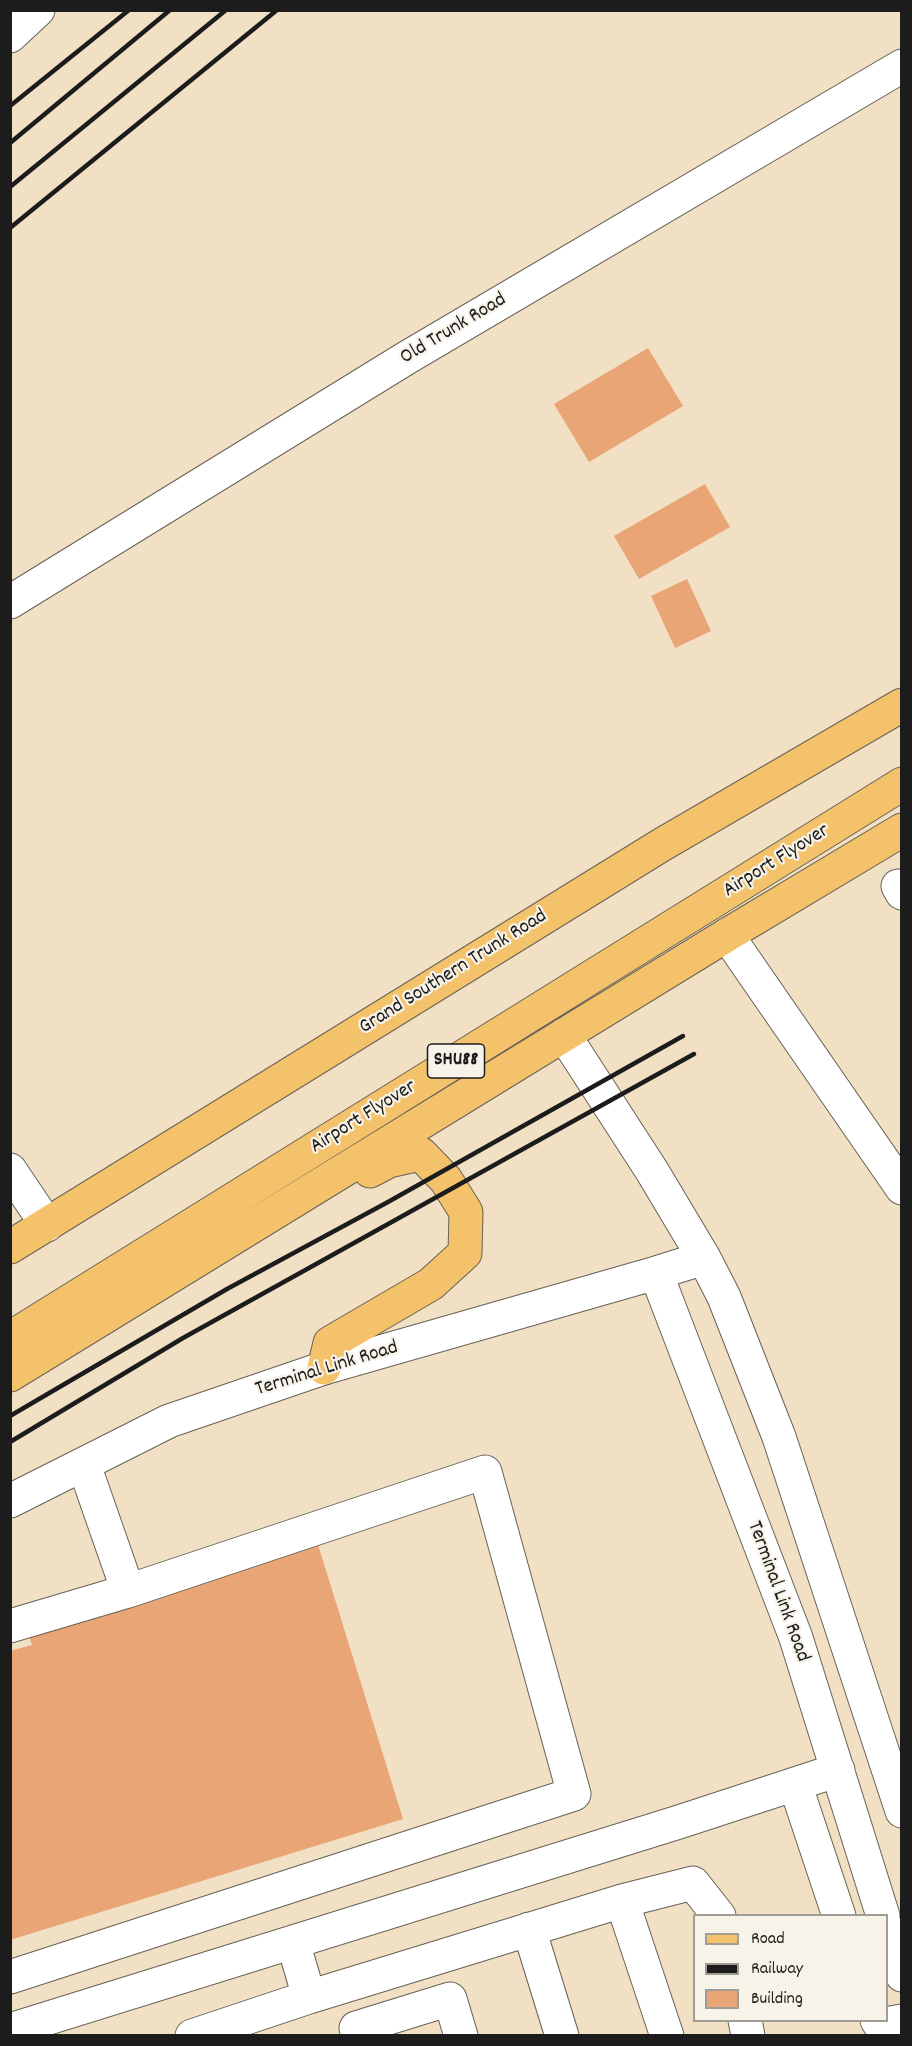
<!DOCTYPE html>
<style>
body{margin:0}
#map{position:relative;width:912px;height:2046px;overflow:hidden;background:#f1e0c3;font-family:Dekko,sans-serif}
canvas{display:block}
.frame{position:absolute;inset:0;border:12px solid #1c1c1c;pointer-events:none}
.legend{position:absolute;left:693px;top:1914px;width:195px;height:108px;box-sizing:border-box;background:#f7f3e8;border:2px solid #9f9d96;margin:0;padding:8px 10px;list-style:none;font-size:18px;color:#1c1c1c}
.legend li{display:flex;align-items:center;gap:12px;height:30px}
.legend b{width:30px;border:2px solid #9f9d96}
</style>
<div id="map">
<canvas width="912" height="2046"></canvas>
<div class="frame"></div>
<ul class="legend">
<li><b style="height:8px;background:#f3c26a"></b>Road</li>
<li><b style="height:8px;background:#1c1c1c"></b>Railway</li>
<li><b style="height:16px;background:#e9a576"></b>Building</li>
</ul>
</div>
<script>
const ctx = document.querySelector('canvas').getContext('2d');
ctx.lineJoin = 'round';
function paint(path, color) { ctx.fillStyle = color; ctx.fill(path, 'evenodd'); }
const poly = rows => new Path2D(rows.map(r => 'M' + r).join(''));
function strokePath(path, color, width, dash) { ctx.strokeStyle = color; ctx.lineWidth = width; ctx.lineCap = dash ? 'butt' : 'round'; ctx.setLineDash(dash || []); ctx.stroke(path); }
function label(font, color, halo, rows, align = 'center') {
  ctx.font = font + ' Dekko,sans-serif'; ctx.lineWidth = 4.5; ctx.setLineDash([]); ctx.textBaseline = 'middle'; ctx.strokeStyle = halo; ctx.fillStyle = color; for (const [text, x, y, turn = 0] of rows) {
    ctx.save(); ctx.translate(x, y); ctx.rotate((+turn || 0) * Math.PI / 180); ctx.textAlign = isNaN(turn) ? turn : align; if (halo) ctx.strokeText(text, 0, 0); ctx.fillText(text, 0, 0); ctx.restore();
  }
}
const building = poly([
 [648,348,683,406,589,462,554,404],
 [705,484,730,527,639,579,614,536],
 [687,579,711,631,675,648,651,596],
 [316,1538,403,1819,10,1940,10,1651,32,1645,26,1627]
]);
const minor = poly([
 [10,36,38,10],
 [10,602,408,357,902,66],
 [898,886,902,893],
 [727,935,902,1188],
 [564,1035,652,1171,704,1258,724,1297,779,1437,902,1811],
 [10,1170,47,1225],
 [656,1273,796,1638,883,1916],
 [10,1501,169,1421,324,1368,656,1273,704,1258],
 [10,1626,128,1591],
 [795,1784,839,1916],
 [622,1901,693,1883,719,1916],
 [886,1927,902,1975],
 [529,1929,562,2036],
 [293,1942,309,1997,622,1901,667,2036],
 [10,1977,574,1794,485,1472,128,1591,84,1465],
 [745,2020,748,2036],
 [877,2020,880,2025,902,2021],
 [10,2030,679,1822,838,1770],
 [192,2036,309,1997],
 [358,2036,356,2028,450,1999,461,2036]
]);
const major = poly([
 [10,1247,663,844,902,705],
 [10,1338,902,784],
 [324,1368,330,1343,431,1284,465,1253,466,1212,446,1180,421,1154,389,1161,370,1171],
 [10,1375,727,935,902,830]
]);
const rail = poly([
 [10,106,129,10],
 [10,143,170,10],
 [10,187,226,10],
 [10,228,277,10],
 [10,1416,227,1289,388,1202,683,1036],
 [10,1442,183,1338,694,1054]
]);
const shields = [
 [456,1061,57]
];
const shieldNames = [
 ["SHU88",456,1061]
];
const streetNames = [
 ["Old Trunk Road",454,330,-31],
 ["Airport Flyover",777,862,-32],
 ["Grand Southern Trunk Road",454,973,-32],
 ["Airport Flyover",364,1118,-32],
 ["Terminal Link Road",327,1370,-17],
 ["Terminal Link Road",777,1592,70]
];
paint(building, '#e9a576');
strokePath(minor, '#676156', 35);
strokePath(major, '#676156', 35);
strokePath(minor, '#fff', 33);
strokePath(major, '#f3c26a', 33);
strokePath(rail, '#1c1c1c', 4.5);
for (const [x, y, w] of shields) { const box = new Path2D(); box.roundRect(x - w / 2, y - 17, w, 34, 4.5); ctx.fillStyle = '#f7f3e8'; ctx.fill(box); strokePath(box, '#1c1c1c', 1.5); }
label('bold 20px', '#1c1c1c', null, shieldNames);
label('21px', '#1c1c1c', '#f7f3e8', streetNames);
</script>
